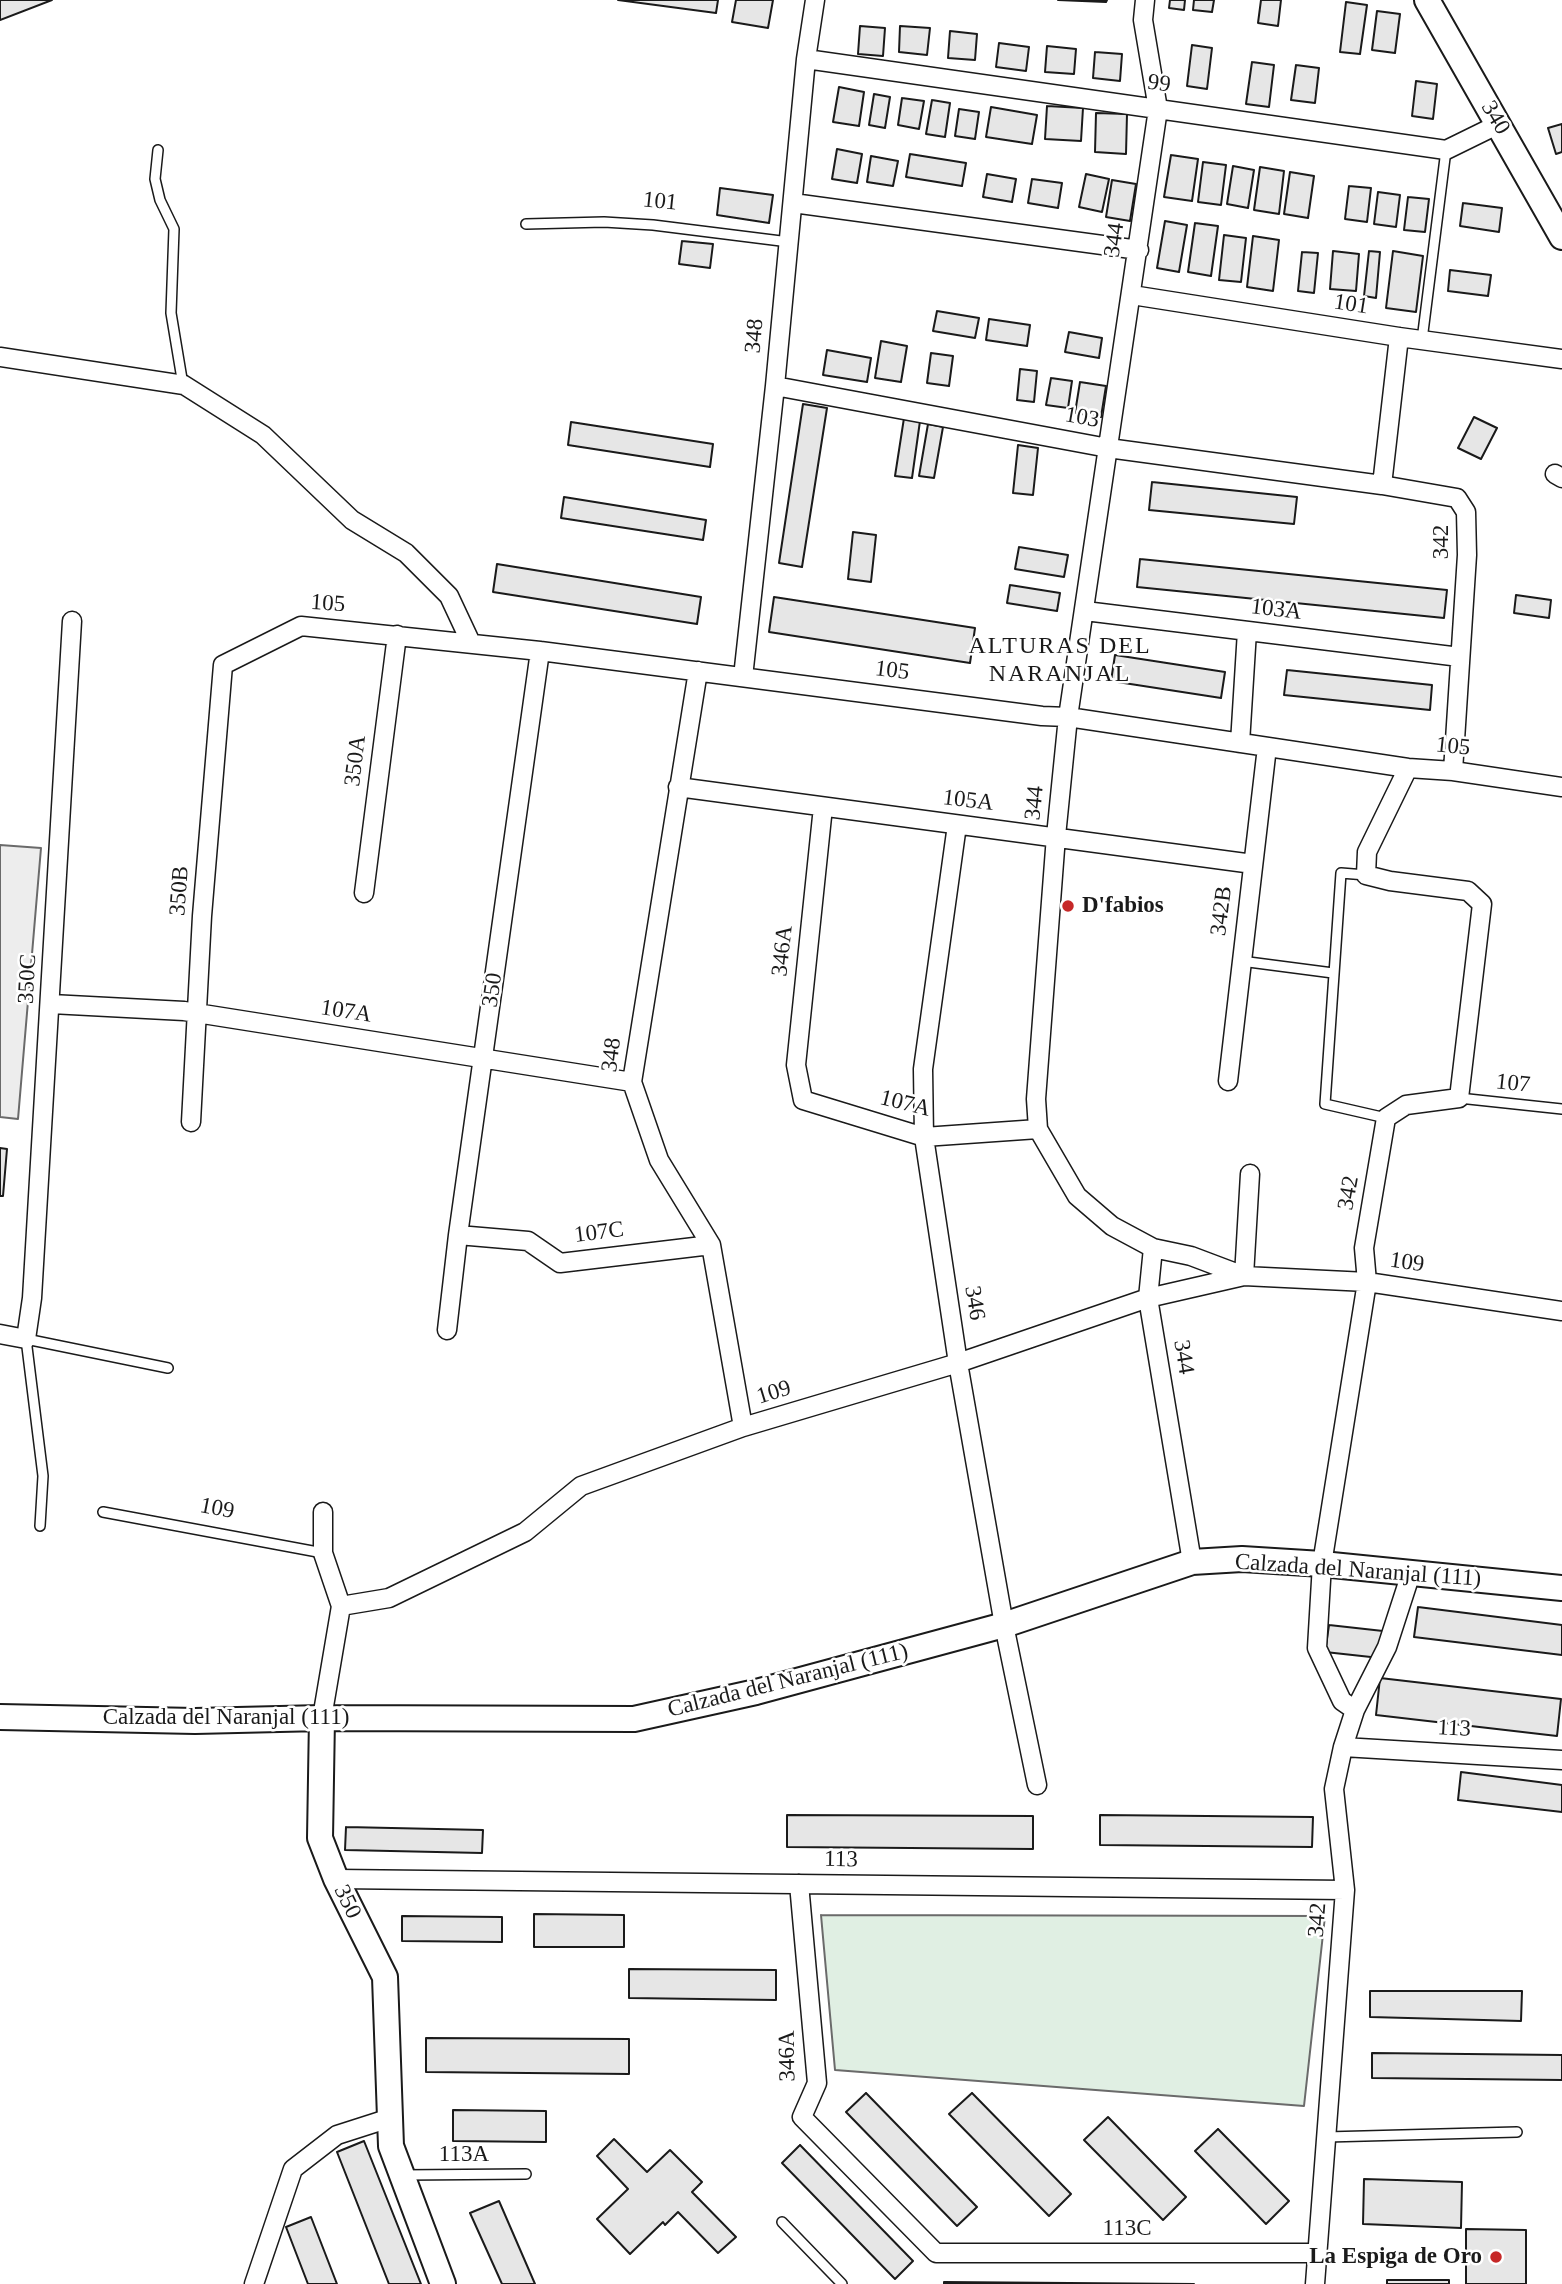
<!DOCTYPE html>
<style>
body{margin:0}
canvas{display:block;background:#fff}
</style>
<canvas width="1562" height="2284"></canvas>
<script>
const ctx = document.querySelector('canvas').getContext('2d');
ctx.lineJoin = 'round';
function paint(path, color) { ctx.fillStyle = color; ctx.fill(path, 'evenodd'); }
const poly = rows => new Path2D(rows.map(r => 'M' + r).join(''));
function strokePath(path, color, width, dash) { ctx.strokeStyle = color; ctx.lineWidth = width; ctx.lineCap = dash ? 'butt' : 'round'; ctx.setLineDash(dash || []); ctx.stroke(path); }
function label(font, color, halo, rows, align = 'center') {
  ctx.font = font + ' Georgia,serif'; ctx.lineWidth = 5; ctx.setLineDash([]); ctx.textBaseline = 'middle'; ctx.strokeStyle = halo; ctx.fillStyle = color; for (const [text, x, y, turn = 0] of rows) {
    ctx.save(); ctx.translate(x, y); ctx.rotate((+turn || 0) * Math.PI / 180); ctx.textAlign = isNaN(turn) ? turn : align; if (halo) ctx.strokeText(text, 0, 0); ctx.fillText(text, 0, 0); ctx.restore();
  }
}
const green = poly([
 [821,1915,1325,1916,1304,2106,835,2070,821,1915]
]);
const parking = poly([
 [0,845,41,848,18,1119,0,1117,0,845]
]);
const building = poly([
 [0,0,52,0,0,20,0,0],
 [618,0,718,0,716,13,618,0],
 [736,0,773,0,768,28,732,22,736,0],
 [1058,0,1107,0,1106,2,1058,0],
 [1170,0,1185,0,1184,10,1169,8,1170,0],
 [1194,0,1214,0,1212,12,1193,10,1194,0],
 [1261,0,1281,0,1278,26,1258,23,1261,0],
 [1346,2,1367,5,1360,54,1340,52,1346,2],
 [1377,11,1400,14,1395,53,1372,50,1377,11],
 [860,26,885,28,883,56,858,54,860,26],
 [900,26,930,28,927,55,899,52,900,26],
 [950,31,977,34,975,60,948,58,950,31],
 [999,43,1029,47,1026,71,996,67,999,43],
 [1192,45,1212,48,1207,89,1187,86,1192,45],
 [1047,46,1076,49,1074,74,1045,72,1047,46],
 [1095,52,1122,54,1120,81,1093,78,1095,52],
 [1252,62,1274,65,1269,107,1246,104,1252,62],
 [1296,65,1319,68,1315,103,1291,100,1296,65],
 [1416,81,1437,84,1433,119,1412,116,1416,81],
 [839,87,864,92,859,126,833,122,839,87],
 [874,94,890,97,885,128,869,125,874,94],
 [902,98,924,101,919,129,898,125,902,98],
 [932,100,950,103,945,137,926,134,932,100],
 [1047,106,1083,108,1081,141,1045,139,1047,106],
 [991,107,1037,115,1032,144,986,137,991,107],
 [959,109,979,112,975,139,955,136,959,109],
 [1096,113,1127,114,1126,154,1095,152,1096,113],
 [1562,124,1562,152,1556,154,1548,128,1562,124],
 [837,149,862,154,857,183,832,179,837,149],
 [910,154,966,163,962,186,906,177,910,154],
 [1171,155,1198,159,1192,201,1164,197,1171,155],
 [871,156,898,161,893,186,867,182,871,156],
 [1203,162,1226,165,1221,205,1198,202,1203,162],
 [1233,166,1254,170,1248,208,1227,204,1233,166],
 [1260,167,1284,171,1279,214,1254,210,1260,167],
 [1290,172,1314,176,1308,218,1284,214,1290,172],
 [987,174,1016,179,1012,202,983,197,987,174],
 [1086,174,1109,179,1102,212,1079,207,1086,174],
 [1032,179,1062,183,1058,208,1028,203,1032,179],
 [1112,180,1136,184,1130,221,1106,217,1112,180],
 [1349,186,1371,188,1367,222,1345,219,1349,186],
 [720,188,773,195,769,223,717,215,720,188],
 [1378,192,1400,195,1396,227,1374,224,1378,192],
 [1408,197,1429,199,1425,232,1404,230,1408,197],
 [1463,203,1502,208,1499,232,1460,226,1463,203],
 [1165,221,1187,225,1179,272,1157,268,1165,221],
 [1195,223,1218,226,1211,276,1188,272,1195,223],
 [1224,235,1246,238,1241,282,1219,280,1224,235],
 [1253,236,1279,240,1273,291,1247,287,1253,236],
 [682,241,713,244,710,268,679,264,682,241],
 [1333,251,1359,254,1356,291,1330,289,1333,251],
 [1369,251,1380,252,1376,298,1364,296,1369,251],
 [1393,251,1423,256,1416,312,1386,308,1393,251],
 [1302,252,1318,253,1314,293,1298,291,1302,252],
 [1450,270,1491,275,1488,296,1448,291,1450,270],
 [937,311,979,318,975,338,933,331,937,311],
 [989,319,1030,325,1027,346,986,340,989,319],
 [1069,332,1102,338,1099,358,1065,352,1069,332],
 [881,341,907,346,901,382,875,378,881,341],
 [827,350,871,358,867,382,823,375,827,350],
 [931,353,953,356,949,386,927,383,931,353],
 [1020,369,1037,371,1034,402,1017,400,1020,369],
 [1051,378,1072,381,1068,408,1046,405,1051,378],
 [1080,382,1106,386,1101,417,1075,413,1080,382],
 [803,404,827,408,802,567,779,563,803,404],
 [1474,417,1497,428,1481,459,1458,448,1474,417],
 [904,418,920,421,912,478,895,476,904,418],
 [571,422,713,444,710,467,568,445,571,422],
 [928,424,943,427,934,478,919,476,928,424],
 [1018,445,1038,448,1033,495,1013,493,1018,445],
 [1152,482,1297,497,1294,524,1149,510,1152,482],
 [564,497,706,520,703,540,561,518,564,497],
 [853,532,876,535,871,582,848,579,853,532],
 [1019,547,1068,555,1064,577,1015,569,1019,547],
 [1140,559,1447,590,1444,618,1137,587,1140,559],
 [497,564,701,597,697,624,493,592,497,564],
 [1010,585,1060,593,1057,611,1007,603,1010,585],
 [1516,595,1551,600,1549,618,1514,613,1516,595],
 [774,597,975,628,970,663,769,632,774,597],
 [1115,655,1225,672,1221,698,1111,681,1115,655],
 [1287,670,1432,685,1430,710,1284,695,1287,670],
 [0,1148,7,1149,3,1196,0,1196,0,1148],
 [1418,1607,1562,1625,1562,1655,1414,1637,1418,1607],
 [1329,1625,1383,1631,1380,1658,1325,1652,1329,1625],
 [1380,1678,1561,1699,1557,1736,1376,1715,1380,1678],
 [1461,1772,1562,1785,1562,1812,1458,1800,1461,1772],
 [787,1815,1033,1816,1033,1849,787,1847,787,1815],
 [1100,1815,1313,1817,1312,1847,1100,1845,1100,1815],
 [346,1827,483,1830,482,1853,345,1850,346,1827],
 [534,1914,624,1915,624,1947,534,1947,534,1914],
 [402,1916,502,1917,502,1942,402,1941,402,1916],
 [629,1969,776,1970,776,2000,629,1998,629,1969],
 [1370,1991,1522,1991,1521,2021,1370,2017,1370,1991],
 [426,2038,629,2039,629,2074,426,2072,426,2038],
 [1372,2053,1562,2055,1562,2080,1372,2078,1372,2053],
 [866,2093,977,2207,957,2226,846,2112,866,2093],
 [972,2093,1071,2194,1049,2216,949,2114,972,2093],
 [453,2110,546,2111,546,2142,453,2141,453,2110],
 [1108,2117,1186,2197,1163,2220,1084,2140,1108,2117],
 [1218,2129,1289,2201,1266,2224,1195,2151,1218,2129],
 [614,2139,647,2172,670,2150,702,2182,692,2192,736,2237,718,2253,678,2212,665,2225,663,2222,630,2254,597,2219,628,2189,597,2156,614,2139],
 [364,2141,421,2284,389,2284,337,2152,364,2141],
 [800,2145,913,2261,895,2279,782,2163,800,2145],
 [1364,2179,1462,2182,1461,2228,1363,2224,1364,2179],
 [499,2201,535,2284,502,2284,470,2213,499,2201],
 [311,2217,337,2284,308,2284,286,2227,311,2217],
 [1466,2229,1526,2230,1526,2284,1466,2284,1466,2229],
 [1387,2280,1449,2280,1449,2284,1387,2284,1387,2280],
 [944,2282,1194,2284,944,2284,944,2282]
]);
const lane = poly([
 [158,150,155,179,160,200,174,229,171,313,183,385],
 [526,224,604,222,653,225,789,242],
 [1422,340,1446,150],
 [1366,875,1341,873,1325,1104,1386,1118],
 [1241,961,1333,973],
 [1459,1098,1562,1109],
 [103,1512,323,1553],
 [40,1526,43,1476,26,1339,168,1368],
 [1326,2137,1517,2132],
 [404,2175,526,2174],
 [782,2222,842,2284]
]);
const street = poly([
 [1145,0,1143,20,1158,109,1068,717,1056,836,1036,1099,1038,1129,1077,1196,1112,1226,1153,1248,1148,1298,1192,1562],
 [806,59,1446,150,1499,124],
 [793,203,1139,250],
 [1132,295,1399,337,1562,359],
 [0,357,184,385,263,435,352,520,406,553,449,596,471,643],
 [775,386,1108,448,1382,485,1457,498,1466,512,1467,555,1453,771],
 [1555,474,1562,478],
 [1382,485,1399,337],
 [1085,611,1460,657],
 [698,671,632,1082,659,1160,711,1245,743,1427],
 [743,677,775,386,806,59,815,0],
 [1240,743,1247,631],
 [678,787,1253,864],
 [823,807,796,1065,803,1100,924,1137,1038,1129],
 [957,825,923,1069,924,1137,958,1363,1004,1625,1037,1785],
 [364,893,397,635],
 [51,1004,184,1011,632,1082],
 [1228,1081,1267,747],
 [191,1122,202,916,223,665,301,626,540,651,1042,716,1068,717,1408,768,1453,771,1562,787],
 [458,1235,528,1241,560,1263,711,1245],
 [1153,1248,1191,1256,1244,1276,1367,1282,1562,1311],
 [447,1330,458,1235,540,651],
 [0,1334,26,1339,32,1298,72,621],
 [341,1606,389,1598,525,1532,581,1486,743,1427,958,1363,1148,1298,1244,1276,1250,1174],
 [1355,1710,1342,1701,1317,1648,1322,1564,1367,1282,1364,1248,1386,1118,1406,1105,1459,1098,1482,904,1468,891,1390,881,1366,875,1367,852,1408,768],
 [322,1718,341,1606,323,1553,323,1512],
 [1343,1747,1562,1760],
 [336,1879,1345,1890],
 [799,1884,817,2083,802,2117,936,2253,1317,2253],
 [254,2284,293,2169,337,2135,390,2118],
 [1315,2284,1345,1890,1334,1789,1343,1747,1355,1710,1387,1647,1411,1573]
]);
const secondary = poly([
 [1427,0,1562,237],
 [0,1717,195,1721,322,1718,634,1719,756,1692,1004,1625,1192,1562,1242,1559,1322,1564,1562,1588],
 [322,1718,320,1838,336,1879,385,1977,391,2146,443,2284]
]);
const markers = [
 [1068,906,7,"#c62828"],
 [1496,2257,7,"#c62828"]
];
const streetNames = [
 ["99",1159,84,8],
 ["340",1495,118,59],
 ["101",660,202,6],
 ["344",1115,240,-82],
 ["101",1351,305,9],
 ["348",755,336,-85],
 ["103",1082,418,10],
 ["342",1442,542,-90],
 ["105",328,604,4],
 ["103A",1276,610,7],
 ["105",892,671,7],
 ["105",1453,747,6],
 ["350A",356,761,-83],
 ["105A",968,801,7],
 ["344",1035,803,-84],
 ["350B",180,891,-86],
 ["342B",1222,911,-83],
 ["346A",783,951,-84],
 ["350C",28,979,-87],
 ["350",493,990,-82],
 ["107A",346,1012,9],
 ["348",612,1055,-83],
 ["107",1513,1084,6],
 ["107A",905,1104,14],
 ["342",1349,1193,-80],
 ["107C",599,1233,-7],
 ["109",1407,1263,8],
 ["346",974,1303,81],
 ["344",1183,1357,81],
 ["109",774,1393,-17],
 ["109",217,1509,11],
 ["Calzada del Naranjal (111)",1358,1571,4],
 ["Calzada del Naranjal (111)",788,1681,-14],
 ["Calzada del Naranjal (111)",226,1718],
 ["113",1454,1729,3],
 ["113",841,1860,1],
 ["350",347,1902,64],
 ["342",1318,1920,-86],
 ["346A",788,2056,-91],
 ["113A",464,2155],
 ["113C",1127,2229]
];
const poiNames = [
 ["D'fabios",1082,906],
 ["La Espiga de Oro",1482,2257,"right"]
];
const neighbourhoodNames = [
 ["ALTURAS DEL",1060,647],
 ["NARANJAL",1060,675]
];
paint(green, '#e0efe3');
strokePath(green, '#6a6a6a', 2);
paint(parking, '#ededed');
strokePath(parking, '#6a6a6a', 2);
paint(building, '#e6e6e6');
strokePath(building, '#1a1a1a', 2);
strokePath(lane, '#1a1a1a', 12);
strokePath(street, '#1a1a1a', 21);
strokePath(secondary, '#1a1a1a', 28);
strokePath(lane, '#fff', 9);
strokePath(street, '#fff', 18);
strokePath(secondary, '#fff', 24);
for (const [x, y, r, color] of markers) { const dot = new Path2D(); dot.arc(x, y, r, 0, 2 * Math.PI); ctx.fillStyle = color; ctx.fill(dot); strokePath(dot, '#fff', 2.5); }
label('23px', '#1a1a1a', '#fff', streetNames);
label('bold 23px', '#1a1a1a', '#fff', poiNames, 'left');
ctx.letterSpacing = '2px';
label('24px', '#1a1a1a', '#fff', neighbourhoodNames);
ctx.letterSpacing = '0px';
</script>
